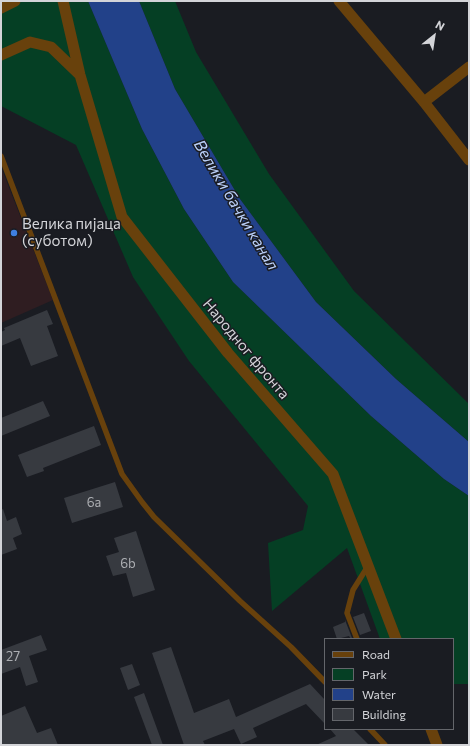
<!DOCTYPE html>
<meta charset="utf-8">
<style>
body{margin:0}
#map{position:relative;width:470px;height:746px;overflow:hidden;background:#1a1c22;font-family:Commissioner,sans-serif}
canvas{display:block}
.frame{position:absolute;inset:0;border:2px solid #d3d4d8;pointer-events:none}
.legend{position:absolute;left:324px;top:638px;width:130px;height:92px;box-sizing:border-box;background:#1a1c22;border:1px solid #64666b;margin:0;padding:5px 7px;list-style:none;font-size:12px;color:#d3d4d8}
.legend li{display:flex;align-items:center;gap:8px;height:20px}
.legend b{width:20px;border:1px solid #64666b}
.north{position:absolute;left:414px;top:16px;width:40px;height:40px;-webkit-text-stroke:3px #1a1c22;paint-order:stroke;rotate:30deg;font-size:11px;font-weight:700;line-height:16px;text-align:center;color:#d3d4d8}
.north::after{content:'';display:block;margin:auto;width:14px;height:18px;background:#d3d4d8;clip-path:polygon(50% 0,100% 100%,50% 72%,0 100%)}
</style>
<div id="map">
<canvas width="470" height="746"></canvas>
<div class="frame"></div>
<ul class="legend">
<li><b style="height:5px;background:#68410c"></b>Road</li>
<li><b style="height:11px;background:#053f24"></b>Park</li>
<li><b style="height:11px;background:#224189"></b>Water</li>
<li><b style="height:11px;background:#373a40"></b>Building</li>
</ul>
<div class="north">N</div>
</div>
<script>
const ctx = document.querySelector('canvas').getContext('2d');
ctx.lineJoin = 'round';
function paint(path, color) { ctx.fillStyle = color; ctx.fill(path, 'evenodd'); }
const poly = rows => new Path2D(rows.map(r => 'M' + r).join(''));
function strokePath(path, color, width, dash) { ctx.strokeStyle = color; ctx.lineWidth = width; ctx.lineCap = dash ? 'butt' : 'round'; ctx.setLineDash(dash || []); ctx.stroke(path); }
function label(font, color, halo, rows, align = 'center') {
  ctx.font = font + ' Commissioner,sans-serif'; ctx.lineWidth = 3; ctx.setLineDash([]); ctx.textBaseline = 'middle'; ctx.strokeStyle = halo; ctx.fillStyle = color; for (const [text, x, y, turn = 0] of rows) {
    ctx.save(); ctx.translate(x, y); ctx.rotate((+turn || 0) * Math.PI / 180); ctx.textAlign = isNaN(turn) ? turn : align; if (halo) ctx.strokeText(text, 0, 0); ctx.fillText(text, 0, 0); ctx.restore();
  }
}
const commercial = poly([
 [1,167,53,300,1,323]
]);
const green = poly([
 [1,1,88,1,142,129,184,209,233,282,371,416,444,479,469,496,469,684,453,684,453,639,380,639,347,548,272,611,268,543,303,530,308,506,189,361,133,277,76,145,1,106],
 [139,1,175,1,196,52,269,174,354,291,469,404,469,442,396,379,316,302,240,199,175,89]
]);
const water = poly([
 [88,1,139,1,175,89,240,199,316,302,396,379,469,442,469,496,444,479,371,416,233,282,184,209,142,129]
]);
const building = poly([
 [47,310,53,324,47,326,58,356,31,366,20,338,1,346,1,332,5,330,4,328],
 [43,401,50,416,1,436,1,418],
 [94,426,101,445,43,468,44,471,27,477,18,455],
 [115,482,123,507,72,523,64,498],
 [3,509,7,521,16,517,22,534,13,538,17,549,1,555,1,510],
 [136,531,155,590,133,597,126,573,113,576,106,556,119,552,114,538],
 [364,613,371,631,360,635,353,617],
 [345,620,352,638,351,639,349,636,337,639,333,627,345,622],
 [41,635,47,650,29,656,38,682,26,686,20,667,1,674,1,650],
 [171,647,194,713,229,699,236,717,310,684,325,700,325,724,306,704,253,728,257,737,241,744,234,729,203,741,205,745,184,745,152,653],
 [132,664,140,685,128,690,120,668],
 [144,693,163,745,152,745,134,697],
 [25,706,37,733,51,728,58,745,1,745,1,716],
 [330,729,353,729,369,745,316,745,336,736]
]);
const service = poly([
 [1,156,122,474,142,502,154,517,240,601,291,647,325,682],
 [357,639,347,613,353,590,368,566],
 [370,729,385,745]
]);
const minor = poly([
 [63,1,80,75,122,217,228,353,333,474,396,639],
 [339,1,424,102,469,160],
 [1,8,15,1],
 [1,55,30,42,51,47,80,75],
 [424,102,469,67],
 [431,729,437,745]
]);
const markers = [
 [14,233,4,"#3f7fe0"]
];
const numberNames = [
 ["6a",94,503],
 ["6b",128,564],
 ["27",13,657]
];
const poiNames = [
 ["Велика пијаца",22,224],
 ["(суботом)",22,241]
];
const streetNames = [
 ["Народног фронта",246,349,50]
];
const waterNames = [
 ["Велики бачки канал",236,205,59]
];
paint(commercial, '#2f1d21');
paint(green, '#053f24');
paint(water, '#224189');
paint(building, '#373a40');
strokePath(service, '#68410c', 5.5);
strokePath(minor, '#68410c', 11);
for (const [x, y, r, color] of markers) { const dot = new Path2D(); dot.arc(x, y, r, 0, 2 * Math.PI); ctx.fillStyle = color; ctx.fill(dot); strokePath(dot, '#1a1c22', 1.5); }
label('13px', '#acaeb2', null, numberNames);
label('15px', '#d3d4d8', '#1a1c22', poiNames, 'left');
label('15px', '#d3d4d8', '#1a1c22', streetNames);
label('italic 16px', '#bacff8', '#1a1c22', waterNames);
</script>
